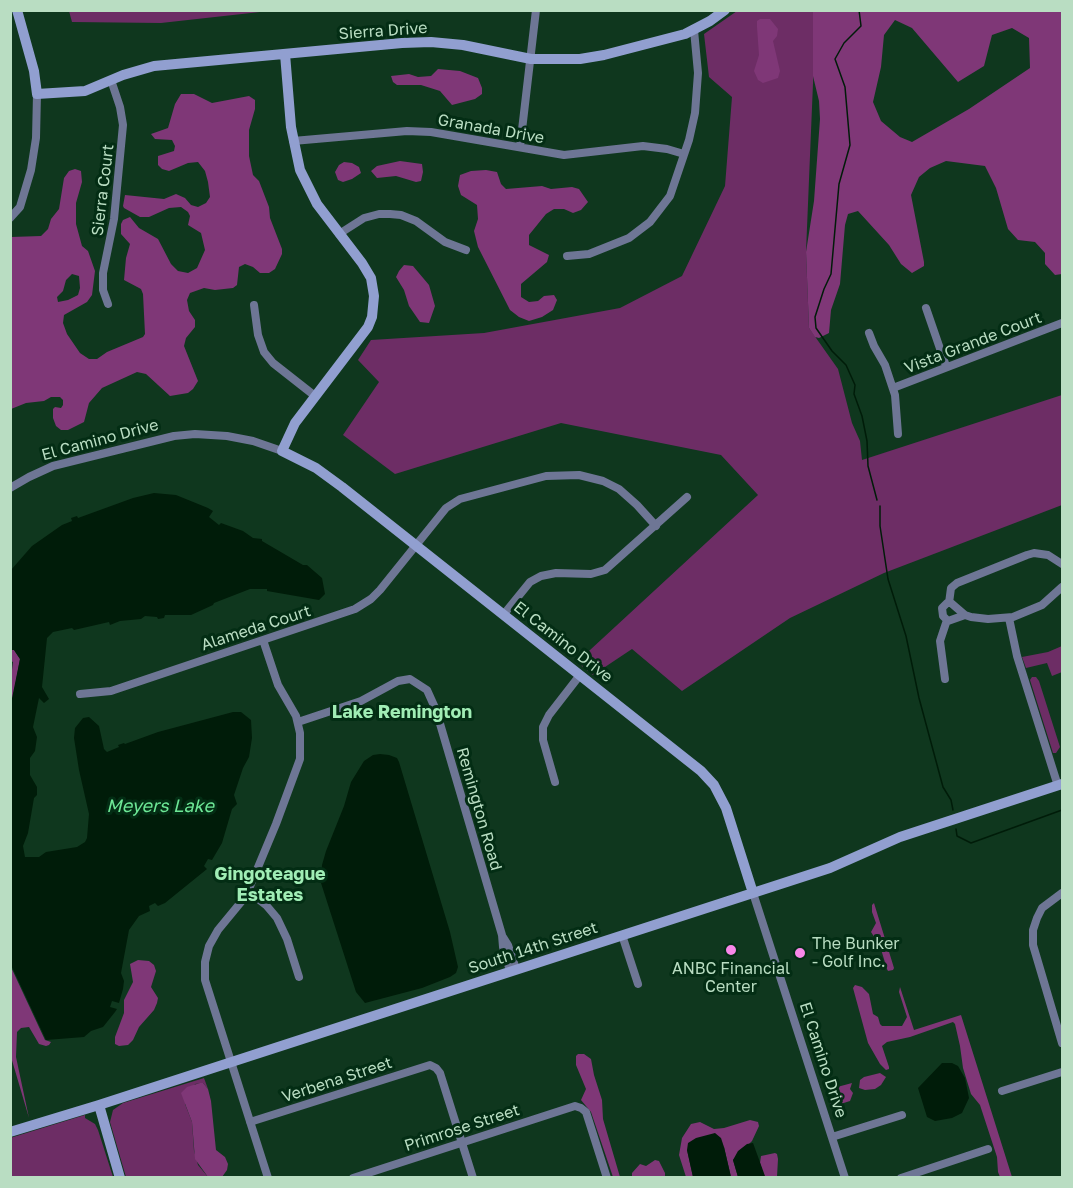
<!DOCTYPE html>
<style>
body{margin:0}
#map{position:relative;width:1073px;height:1188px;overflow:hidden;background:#0f371e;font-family:"Golos Text",sans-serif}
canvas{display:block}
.frame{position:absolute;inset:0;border:12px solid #b9ddc2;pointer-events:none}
</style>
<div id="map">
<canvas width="1073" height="1188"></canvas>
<div class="frame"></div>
</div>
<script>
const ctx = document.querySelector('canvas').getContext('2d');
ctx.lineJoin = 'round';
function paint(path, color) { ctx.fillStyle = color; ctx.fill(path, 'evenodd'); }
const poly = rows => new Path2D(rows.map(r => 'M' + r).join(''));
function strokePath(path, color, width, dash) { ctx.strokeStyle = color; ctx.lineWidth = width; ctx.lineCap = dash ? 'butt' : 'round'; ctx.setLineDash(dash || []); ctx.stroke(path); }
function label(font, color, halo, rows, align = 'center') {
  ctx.font = font + ' "Golos Text",sans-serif'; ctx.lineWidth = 6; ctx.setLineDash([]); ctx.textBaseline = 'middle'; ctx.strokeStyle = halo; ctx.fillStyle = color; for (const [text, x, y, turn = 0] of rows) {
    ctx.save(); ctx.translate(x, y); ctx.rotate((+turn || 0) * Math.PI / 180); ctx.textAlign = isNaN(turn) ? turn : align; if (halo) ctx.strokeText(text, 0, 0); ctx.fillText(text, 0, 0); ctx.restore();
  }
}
const green = poly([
 [69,11,69,10,269,11,161,23,72,22],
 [737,11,816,11,806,252,809,328,838,369,852,423,860,441,862,460,1062,395,1062,505,884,573,790,618,682,691,632,649,593,675,577,662,758,495,721,455,561,423,395,474,343,435,379,382,358,360,371,340,484,333,620,308,682,276,725,186,732,97,709,77,704,34],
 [1062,646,1062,672,1052,676,1047,663,1026,668,1022,657,1048,652],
 [1032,677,1036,677,1039,681,1060,747,1056,753,1053,753,1030,680],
 [204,1078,208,1089,203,1083,195,1084,185,1104,192,1122,194,1151,198,1165,208,1177,126,1177,110,1122,113,1110,123,1103],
 [85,1115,85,1118,95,1124,98,1130,113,1177,11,1177,10,1138]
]);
const forest = poly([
 [813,11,1062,11,1062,274,1055,275,1045,264,1045,253,1035,242,1018,240,1008,229,996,188,985,166,946,161,930,168,919,177,911,195,924,262,924,266,912,273,901,264,889,245,858,211,848,214,845,225,840,284,831,310,829,333,819,338,815,337,809,328,806,252,814,201,820,119,819,101,813,76],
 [895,20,912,28,958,82,984,66,992,35,1012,28,1029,38,1030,68,969,109,912,142,900,137,881,121,873,102,881,67,884,35],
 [760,19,770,19,778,29,777,36,773,41,780,71,778,78,763,83,758,80,754,71,759,55,757,27,757,21],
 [438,69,460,71,478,78,482,88,482,94,475,99,452,105,440,91,421,85,397,85,393,82,391,76,409,74,418,77,431,76],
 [181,94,194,94,212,103,249,96,255,100,255,109,249,130,249,156,253,175,259,181,269,207,270,218,282,249,282,254,275,269,269,273,260,273,253,267,245,264,239,267,237,285,233,288,215,290,204,288,190,293,187,300,189,311,195,320,195,327,186,338,184,346,198,381,193,389,188,393,170,396,146,374,137,372,102,388,89,403,84,422,68,430,61,430,56,426,53,418,53,409,55,407,61,408,63,405,63,400,60,397,51,397,44,401,26,403,11,409,11,237,41,236,48,229,51,219,59,209,64,178,69,171,75,169,81,171,82,182,76,203,76,224,82,246,88,251,95,271,92,295,87,302,64,315,63,323,67,334,80,353,89,359,97,359,107,352,143,337,145,334,143,294,141,289,124,280,126,258,130,244,121,234,121,224,123,220,130,217,139,228,158,239,171,264,178,271,188,273,197,268,205,250,201,233,188,225,190,216,188,212,181,207,169,208,149,217,140,217,124,208,123,206,125,195,164,199,176,194,185,198,191,205,198,207,206,203,210,197,208,182,205,171,198,162,188,163,169,171,162,169,158,165,158,156,174,151,175,146,172,140,155,139,151,134,168,128,175,104],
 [72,274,79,276,80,288,78,295,68,300,58,302,57,297,63,291,66,280],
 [400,161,422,164,423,172,421,181,416,182,396,176,377,178,371,171,377,166],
 [344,162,352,163,359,167,361,173,352,179,343,182,338,180,335,172,339,165],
 [486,170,497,172,501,184,506,189,542,186,551,189,572,187,579,189,588,202,581,210,573,213,564,209,554,209,546,214,529,235,529,245,549,255,547,262,521,284,521,297,529,302,538,301,544,296,554,295,557,300,553,310,542,317,529,321,519,317,510,310,478,247,474,231,478,219,477,205,461,195,458,186,460,175,471,171],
 [404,265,413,266,429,285,435,306,429,323,420,322,409,306,404,290,396,277,399,271],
 [11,650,14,650,20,659,11,708,11,678,13,662,11,661],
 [874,903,894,968,893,970,888,971,887,969,880,946,871,932,876,923,872,912,872,905],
 [138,960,149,961,154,965,156,971,151,987,158,998,157,1003,154,1010,139,1027,133,1040,128,1045,119,1046,115,1044,115,1037,124,1013,124,1000,133,982,130,964],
 [10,965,45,1040,51,1042,49,1045,46,1046,39,1044,29,1027,21,1028,17,1032,16,1057,29,1118,11,1057],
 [855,985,862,987,869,994,873,1014,878,1017,880,1024,882,1026,902,1026,907,1017,899,992,900,987,914,1030,961,1015,1012,1177,1000,1177,998,1172,997,1157,980,1105,971,1094,963,1068,960,1046,955,1024,953,1022,910,1037,887,1042,882,1046,889,1067,889,1069,886,1070,880,1064,868,1043,853,988],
 [578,1054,584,1054,591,1059,594,1075,602,1100,603,1119,620,1177,613,1177,591,1112,581,1100,586,1089,576,1065,576,1056],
 [880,1073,886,1077,881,1085,875,1089,865,1090,859,1088,860,1080,864,1077],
 [200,1083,203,1083,208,1089,211,1101,216,1150,225,1157,228,1164,227,1170,222,1177,208,1177,195,1159,192,1122,181,1093,187,1087],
 [852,1083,850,1089,853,1093,850,1101,831,1107,826,1090],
 [750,1120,758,1122,759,1126,752,1141,733,1160,738,1177,731,1177,724,1147,687,1150,693,1177,686,1177,679,1155,682,1138,691,1124,700,1122,714,1129,724,1128],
 [775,1153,777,1154,778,1159,777,1177,764,1177,760,1163,761,1156],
 [655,1160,659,1161,665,1173,665,1177,632,1177,632,1173,640,1164,646,1166]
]);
const water = poly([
 [154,493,176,495,208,508,213,511,209,517,219,525,221,523,243,531,253,538,262,539,262,541,303,565,307,565,322,578,325,594,319,600,267,591,267,589,250,589,214,603,213,605,191,615,165,615,164,618,158,619,157,617,145,616,141,619,120,621,110,625,109,622,74,630,72,628,53,632,47,638,42,687,49,699,44,703,39,698,33,727,37,737,35,751,30,758,30,775,37,787,37,795,34,798,28,833,23,846,25,857,39,857,46,852,77,847,85,842,87,838,89,814,79,770,74,738,75,728,83,718,89,717,99,726,104,749,107,752,119,747,118,745,124,743,125,744,158,732,233,712,241,712,251,720,252,738,249,757,243,768,234,795,237,804,232,809,222,843,212,860,208,859,204,866,207,869,165,903,158,906,155,903,149,906,150,911,139,916,129,930,121,973,124,981,123,989,119,1003,112,1001,110,1007,117,1009,115,1012,103,1027,91,1031,84,1037,46,1040,11,965,10,708,20,659,14,650,11,650,11,570,32,546,62,525,72,521,71,518,77,516,78,518,133,498],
 [380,754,389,755,397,758,399,762,450,932,458,967,456,973,450,977,422,988,365,1003,356,992,321,883,322,865,326,851,344,806,351,782,364,761,373,755],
 [942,1063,952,1063,958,1066,965,1078,969,1098,962,1113,952,1118,935,1121,927,1117,918,1088],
 [715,1133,721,1138,724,1147,731,1177,693,1177,687,1150,688,1143,696,1138],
 [753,1143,765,1176,738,1177,733,1160,738,1151,747,1144]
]);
const stream = poly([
 [859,10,861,26,844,43,835,59,845,87,850,145,839,184,831,274,824,289,815,317,816,328,832,351,846,365,855,385,854,394,862,416,867,441,868,466,877,500],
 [880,506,880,526,888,579,906,636,919,698,943,787,951,800,953,810],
 [956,829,957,836,971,843,1062,810]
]);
const street = poly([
 [293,141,407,131,431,132,564,155,643,146,667,149,684,154],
 [520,147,536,10],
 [10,218,20,207,31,170,36,138,37,94],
 [339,234,364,218,379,214,390,214,401,215,416,221,445,242,466,250],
 [567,256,589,254,629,238,650,222,670,196,689,140,695,113,698,73,694,30],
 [108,304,103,290,103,273,114,219,123,125,120,107,111,80],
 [254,305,258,335,264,352,273,363,315,396],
 [926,308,946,366],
 [869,333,874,346,885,365,895,395,898,434],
 [893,388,1062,323],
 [10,488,29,477,53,466,174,436,195,434,227,436,253,441,282,451],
 [949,603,951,588,957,583,1027,555,1034,553,1048,555,1062,564],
 [504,614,530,582,541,576,556,573,591,574,605,570,687,497],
 [965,615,948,621,943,616,942,608,947,603,951,603,965,615,971,617,988,619,1013,617,1042,605,1062,587],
 [1009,618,1017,656,1058,786],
 [263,640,278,685,296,716,300,733,300,759,276,824,246,896,218,930,209,946,205,962,205,980,268,1178],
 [945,679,940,641,947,620],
 [80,694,111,691,355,609,371,599,380,590,446,508,460,499,546,476,579,475,603,481,619,489,637,505,656,526],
 [298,722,361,701,398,681,410,679,427,690,436,710,502,935,503,947,510,971],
 [555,782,543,740,543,727,549,715,580,675],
 [248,891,266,905,277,918,287,939,299,977],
 [753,893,845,1178],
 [1062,893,1042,908,1037,918,1033,930,1033,945,1062,1043],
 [622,935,638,984],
 [503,937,508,945,516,969],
 [1002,1091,1062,1072],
 [250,1122,430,1065,436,1068,440,1073,473,1178],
 [832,1137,902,1115],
 [353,1178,575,1106,581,1108,586,1112,607,1178],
 [901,1178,988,1149]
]);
const secondary = poly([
 [17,10,34,71,37,94,85,91,123,75,154,66,402,43,431,42,463,45,531,59,580,59,604,55,685,34,710,21,725,10],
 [285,54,291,127,300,170,317,204,362,263,371,278,374,296,372,317,368,327,295,423,282,451,316,468,342,487,701,771,714,785,726,808,753,893],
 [99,1105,120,1178],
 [10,1132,99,1105,830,868,900,837,1062,784]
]);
const markers = [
 [731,950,6,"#f987e9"],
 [800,953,6,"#f987e9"]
];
const streetNames = [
 ["Sierra Drive",383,31,-4],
 ["Granada Drive",491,129,10],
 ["Sierra Court",103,190,-83],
 ["Vista Grande Court",973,343,-21],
 ["El Camino Drive",100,440,-15],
 ["Alameda Court",256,628,-18],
 ["El Camino Drive",563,642,38],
 ["Remington Road",479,809,74],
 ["South 14th Street",533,948,-18],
 ["El Camino Drive",823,1060,72],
 ["Verbena Street",337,1080,-18],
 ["Primrose Street",462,1128,-18]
];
const poiNames = [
 ["The Bunker",812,944],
 ["- Golf Inc.",812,962],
 ["ANBC Financial",731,969,"center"],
 ["Center",731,987,"center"]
];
const neighbourhoodNames = [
 ["Lake Remington",402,712],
 ["Gingoteague",270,874],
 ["Estates",270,895]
];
const waterNames = [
 ["Meyers Lake",160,806]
];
paint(green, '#6d2d65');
paint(forest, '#7f3777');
paint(water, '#001c09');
strokePath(stream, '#001c09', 1.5);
strokePath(street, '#6e7695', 8);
strokePath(secondary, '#919fd0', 10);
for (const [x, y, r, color] of markers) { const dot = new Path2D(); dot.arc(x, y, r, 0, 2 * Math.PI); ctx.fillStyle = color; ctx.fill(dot); strokePath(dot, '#032d14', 2); }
label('16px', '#b9ddc2', '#032d14', streetNames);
label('16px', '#b9ddc2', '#032d14', poiNames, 'left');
label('bold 18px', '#a0edb5', '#032d14', neighbourhoodNames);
label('italic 18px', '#6de796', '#032d14', waterNames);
</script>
